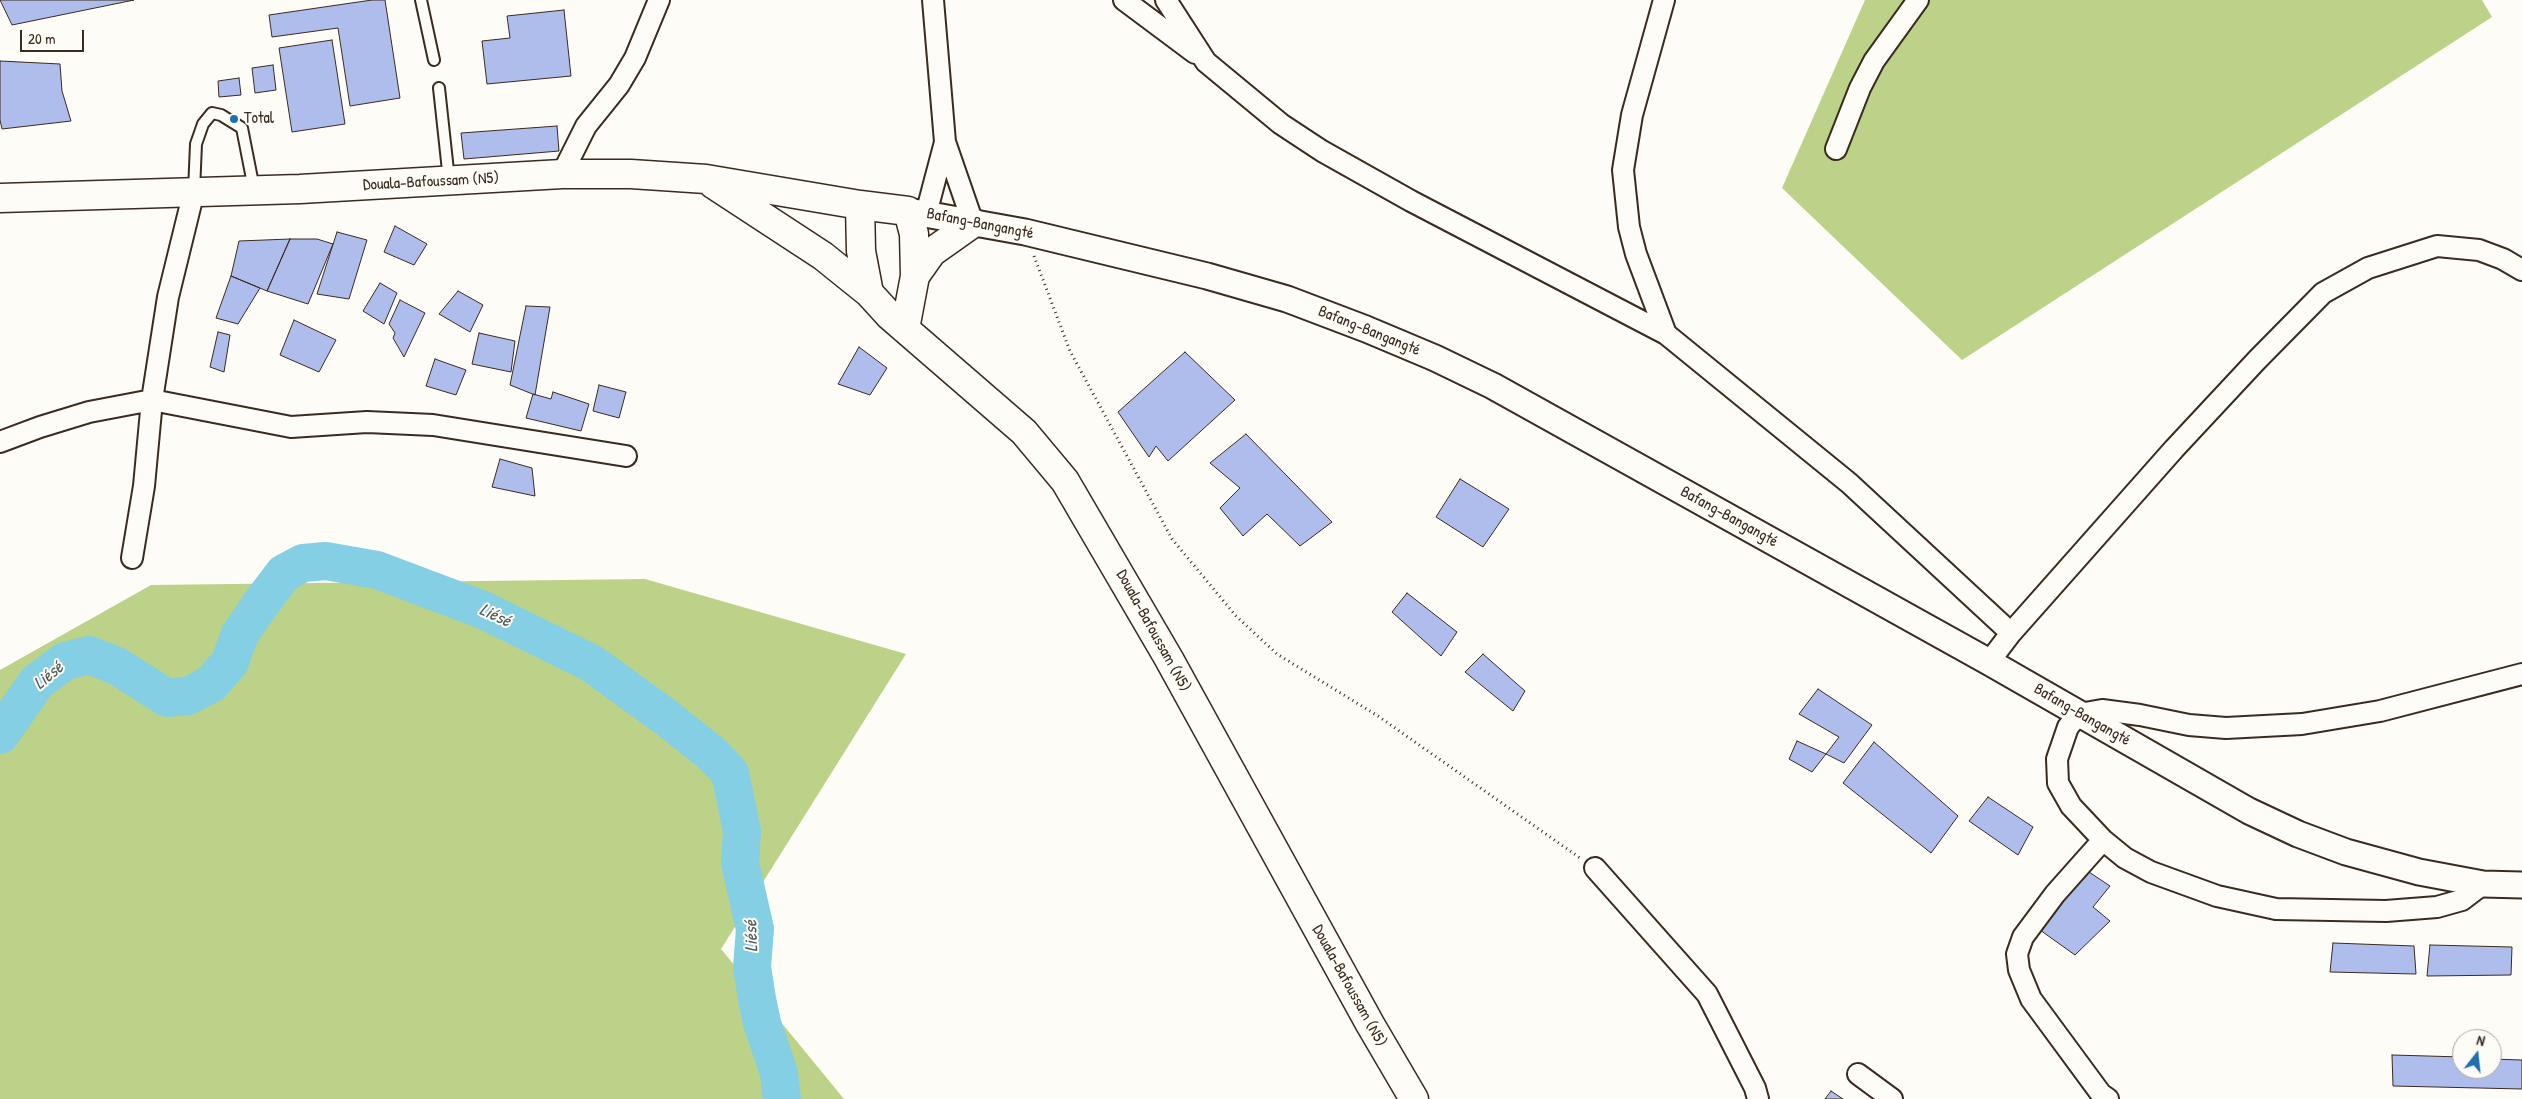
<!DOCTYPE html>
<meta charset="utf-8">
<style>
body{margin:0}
#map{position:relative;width:2522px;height:1099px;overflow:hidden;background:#fdfcf7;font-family:"Patrick Hand",sans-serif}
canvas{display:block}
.north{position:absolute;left:2452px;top:1029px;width:50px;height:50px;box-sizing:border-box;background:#fdfcf7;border:1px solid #afa8a0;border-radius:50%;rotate:16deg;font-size:14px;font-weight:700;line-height:20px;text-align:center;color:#3b2a1e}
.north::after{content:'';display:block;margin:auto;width:18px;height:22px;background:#1f6fb2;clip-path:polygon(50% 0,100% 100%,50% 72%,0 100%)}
.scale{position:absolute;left:20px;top:30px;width:64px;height:22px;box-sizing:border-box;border:2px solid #3b2a1e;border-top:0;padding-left:6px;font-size:15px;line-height:18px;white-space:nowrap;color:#3b2a1e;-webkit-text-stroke:4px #fdfcf7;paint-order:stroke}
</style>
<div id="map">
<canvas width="2522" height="1099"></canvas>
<div class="north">N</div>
<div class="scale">20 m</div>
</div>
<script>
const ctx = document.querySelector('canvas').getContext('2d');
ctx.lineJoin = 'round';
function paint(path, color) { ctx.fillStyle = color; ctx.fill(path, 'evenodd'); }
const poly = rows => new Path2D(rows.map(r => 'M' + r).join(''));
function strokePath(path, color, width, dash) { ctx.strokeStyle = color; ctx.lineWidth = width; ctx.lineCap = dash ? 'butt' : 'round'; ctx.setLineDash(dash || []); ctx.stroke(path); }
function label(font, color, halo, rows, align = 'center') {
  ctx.font = font + ' "Patrick Hand",sans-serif'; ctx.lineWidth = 4; ctx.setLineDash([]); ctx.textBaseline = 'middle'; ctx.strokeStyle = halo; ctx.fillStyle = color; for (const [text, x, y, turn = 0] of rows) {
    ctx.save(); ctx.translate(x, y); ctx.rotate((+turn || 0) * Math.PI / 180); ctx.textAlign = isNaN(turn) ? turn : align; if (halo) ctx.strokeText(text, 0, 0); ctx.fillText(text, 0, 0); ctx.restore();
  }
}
const green = poly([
 [1865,0,2482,0,2492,17,1962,360,1782,188],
 [645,579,906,654,721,949,844,1099,0,1099,0,670,151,585]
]);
const river = poly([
 [0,735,37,682,65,661,89,655,117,666,167,698,188,696,211,684,230,662,240,634,262,602,284,573,303,563,326,561,377,570,483,610,591,663,667,718,712,754,730,773,742,831,740,863,755,929,752,967,757,999,762,1023,779,1073,782,1099]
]);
const building = poly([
 [0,0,134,0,12,25,0,0],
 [372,0,385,0,400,98,350,106,338,28,272,37,269,15,372,0],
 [564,10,571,76,487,84,482,41,510,38,507,16,564,10],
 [332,40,345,124,292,132,279,48,332,40],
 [0,61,60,64,62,91,71,121,2,129,0,120,0,61],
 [273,65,276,90,255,93,252,68,273,65],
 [239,78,241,95,219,97,218,81,239,78],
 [557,126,559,151,464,159,461,133,557,126],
 [395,226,427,244,414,265,384,252,395,226],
 [337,232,367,240,349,299,317,294,337,232],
 [290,239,317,239,333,244,308,304,267,291,290,239],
 [290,239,267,291,231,276,239,241,290,239],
 [231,276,260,288,238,324,216,318,231,276],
 [380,283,397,293,384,324,363,311,380,283],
 [458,291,483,305,470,332,439,314,458,291],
 [400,300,425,313,404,357,393,338,395,333,389,324,400,300],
 [526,306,550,307,535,395,510,385,526,306],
 [294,320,336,340,319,372,280,355,294,320],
 [218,332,230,335,224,372,210,367,218,332],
 [479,333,515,341,511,372,472,364,479,333],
 [859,347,887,368,870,395,838,384,859,347],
 [1185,352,1235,400,1168,461,1156,446,1149,457,1118,412,1185,352],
 [435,359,466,370,456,395,426,386,435,359],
 [599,385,626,392,619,418,593,411,599,385],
 [553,392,589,404,581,431,526,418,533,394,551,399,553,392],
 [1246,434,1332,522,1300,546,1267,514,1243,536,1220,508,1240,488,1210,463,1246,434],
 [500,459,532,468,535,496,492,487,500,459],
 [1460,479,1509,509,1483,547,1436,517,1460,479],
 [1407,593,1457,632,1441,656,1392,612,1407,593],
 [1483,654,1525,691,1513,711,1465,672,1483,654],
 [1818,689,1872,725,1844,763,1826,754,1839,737,1799,714,1818,689],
 [1797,741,1826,754,1812,772,1789,759,1797,741],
 [1874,742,1958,816,1931,853,1843,783,1874,742],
 [1988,797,2033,827,2018,855,1969,821,1988,797],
 [2080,866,2110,886,2093,907,2110,921,2075,955,2033,925,2080,866],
 [2333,943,2414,946,2416,974,2330,972,2333,943],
 [2430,945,2512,947,2511,975,2427,976,2430,945],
 [2392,1055,2462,1057,2462,1069,2492,1069,2492,1059,2522,1060,2522,1089,2393,1086,2392,1055],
 [1831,1091,1843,1099,1825,1099,1831,1091]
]);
const path = poly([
 [1034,256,1070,351,1172,539,1236,616,1277,654,1378,716,1580,858]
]);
const service = poly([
 [421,0,434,60],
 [439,88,449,180],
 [194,191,196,144,203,124,212,113,221,115,242,128,254,189]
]);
const minor = poly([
 [1124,0,1195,53],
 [1166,0,1206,62,1281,124,1322,151,1411,201,1666,334],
 [1664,0,1632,115,1623,170,1629,227,1636,254,1666,334,1849,483,2011,633],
 [945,142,973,223],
 [1836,149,1860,88,1874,61,1918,0],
 [562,174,586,126,619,85,635,58,659,0],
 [926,214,945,142,933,0],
 [0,442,40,427,89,412,152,400,291,427,367,422,433,425,626,456],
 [132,558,144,486,152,400,168,297,194,191],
 [1989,662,2011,633,2174,449,2257,360,2323,293,2368,268,2437,246,2479,250,2503,259,2522,270],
 [2103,840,2055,894,2023,937,2017,954,2019,970,2031,999,2101,1094,2108,1099],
 [1595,868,1707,994,1755,1088,1758,1099],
 [2483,884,2462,900,2437,907,2386,911,2276,909,2217,896,2151,872,2125,858,2103,840,2071,806,2058,783,2057,759,2068,727,2079,714,2102,710,2140,715,2189,725,2226,728,2302,724,2380,711,2522,674],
 [1858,1074,1892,1099]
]);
const tertiary = poly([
 [908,211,1025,232,1207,276,1287,299,1366,329,1435,358,1493,386,1989,662,2249,811,2298,834,2346,852,2419,872,2483,884,2522,885]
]);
const trunk = poly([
 [713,184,823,256,869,293],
 [0,198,300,189,562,174,631,174,706,179,860,205,908,211,914,234,915,276,905,329],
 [860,205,861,251,869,293,890,316,1024,432,1065,481,1169,659,1370,1024,1414,1099],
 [915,276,932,252,973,223]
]);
const markers = [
 [234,119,5,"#1f6fb2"]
];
const poiNames = [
 ["Total",244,119]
];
const streetNames = [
 ["Douala-Bafoussam (N5)",431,182,-3],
 ["Bafang-Bangangté",980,224,11],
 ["Bafang-Bangangté",1369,331,22],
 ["Bafang-Bangangté",1729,517,29],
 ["Douala-Bafoussam (N5)",1153,631,61],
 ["Bafang-Bangangté",2082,715,30],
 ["Douala-Bafoussam (N5)",1349,986,61]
];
const waterNames = [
 ["Liésé",495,616,25],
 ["Liésé",49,676,-40],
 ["Liésé",752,936,-92]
];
paint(green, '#bcd288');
strokePath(river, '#84cfe4', 38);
paint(building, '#afbded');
strokePath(building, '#3b2a1e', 1);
strokePath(service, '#3b2a1e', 14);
strokePath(minor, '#3b2a1e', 24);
strokePath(tertiary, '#3b2a1e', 29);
strokePath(trunk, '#3b2a1e', 31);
strokePath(path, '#3b2a1e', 3, [1, 4]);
strokePath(service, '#fdfcf7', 10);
strokePath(minor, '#fdfcf7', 20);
strokePath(tertiary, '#fdfcf7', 25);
strokePath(trunk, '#fdfcf7', 28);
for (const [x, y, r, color] of markers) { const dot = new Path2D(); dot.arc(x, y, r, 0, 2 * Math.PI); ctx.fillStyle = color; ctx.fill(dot); strokePath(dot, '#fdfcf7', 2); }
label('16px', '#3b2a1e', '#fdfcf7', poiNames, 'left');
label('16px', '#3b2a1e', '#fdfcf7', streetNames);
label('italic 18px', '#515c59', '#fdfcf7', waterNames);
</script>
